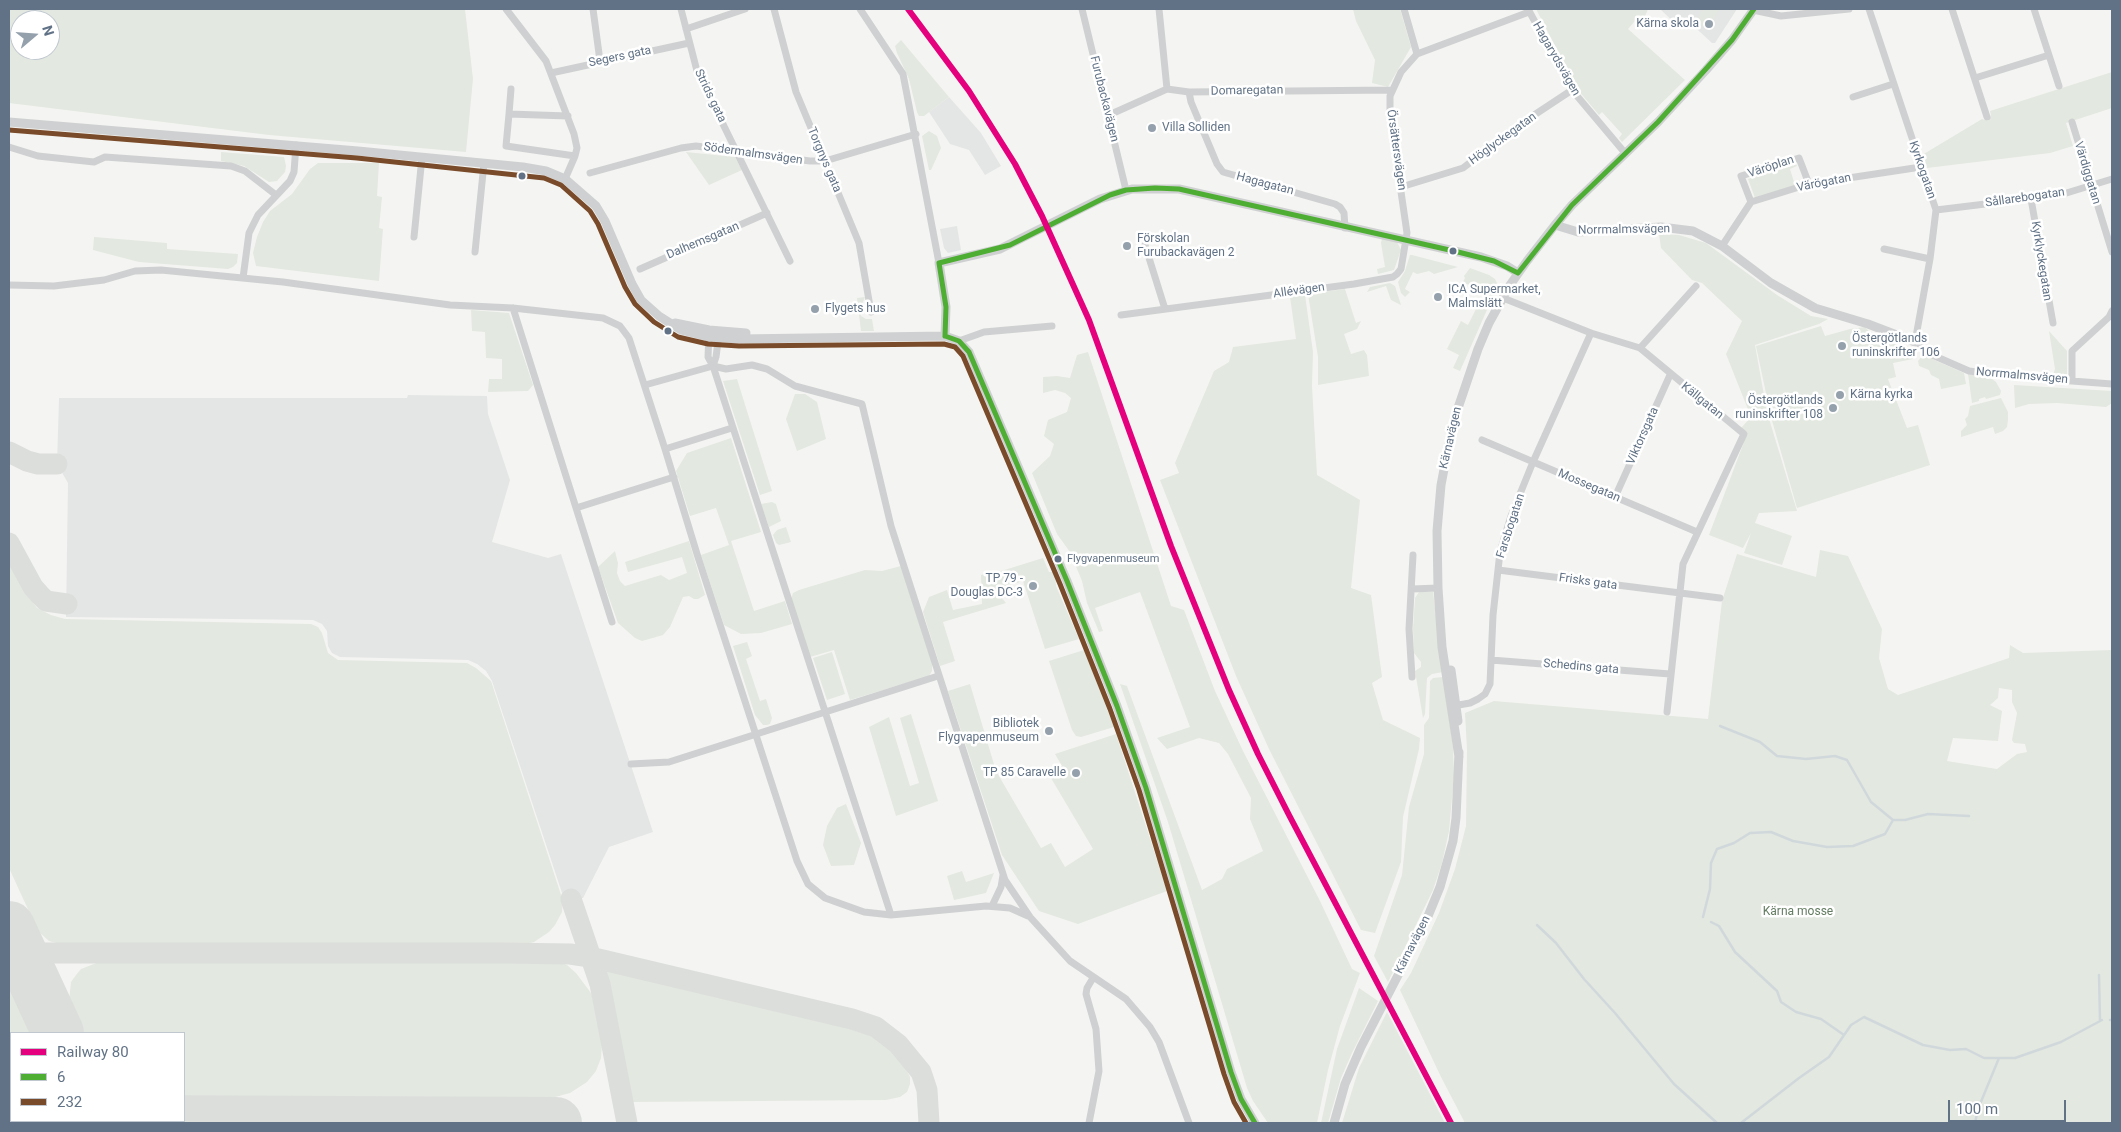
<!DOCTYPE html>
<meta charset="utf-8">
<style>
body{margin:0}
#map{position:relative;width:2121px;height:1132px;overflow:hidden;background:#f4f5f2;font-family:Roboto,sans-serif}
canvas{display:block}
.frame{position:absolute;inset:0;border:10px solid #617286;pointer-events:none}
.legend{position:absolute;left:10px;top:1032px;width:175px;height:90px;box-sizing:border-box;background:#fff;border:1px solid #c0c7cf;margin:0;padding:6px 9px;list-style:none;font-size:15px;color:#617286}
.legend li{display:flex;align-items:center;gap:10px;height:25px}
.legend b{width:25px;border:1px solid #c0c7cf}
.north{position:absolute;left:10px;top:10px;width:50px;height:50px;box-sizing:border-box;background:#fff;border:1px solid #c0c7cf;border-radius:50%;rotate:72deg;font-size:14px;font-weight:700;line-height:20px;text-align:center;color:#617286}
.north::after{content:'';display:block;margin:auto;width:18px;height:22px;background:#94a0ac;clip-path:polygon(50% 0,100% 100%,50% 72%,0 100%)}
.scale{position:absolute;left:1948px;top:1100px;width:118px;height:22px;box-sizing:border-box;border:2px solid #617286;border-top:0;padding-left:6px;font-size:15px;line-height:18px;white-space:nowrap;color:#617286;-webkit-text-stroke:4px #fff;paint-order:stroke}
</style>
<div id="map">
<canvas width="2121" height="1132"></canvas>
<div class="frame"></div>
<ul class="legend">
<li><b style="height:6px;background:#e5007d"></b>Railway 80</li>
<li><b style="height:6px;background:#4ead33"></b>6</li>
<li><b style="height:6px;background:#7a4b2a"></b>232</li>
</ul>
<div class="north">N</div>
<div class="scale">100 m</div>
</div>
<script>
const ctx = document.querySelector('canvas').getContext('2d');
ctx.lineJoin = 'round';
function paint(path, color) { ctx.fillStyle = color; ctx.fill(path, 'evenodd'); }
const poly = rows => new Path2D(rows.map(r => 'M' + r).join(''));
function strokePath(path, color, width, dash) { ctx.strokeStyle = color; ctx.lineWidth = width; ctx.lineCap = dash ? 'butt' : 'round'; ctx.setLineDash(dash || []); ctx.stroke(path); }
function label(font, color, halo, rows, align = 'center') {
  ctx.font = font + ' Roboto,sans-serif'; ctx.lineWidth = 5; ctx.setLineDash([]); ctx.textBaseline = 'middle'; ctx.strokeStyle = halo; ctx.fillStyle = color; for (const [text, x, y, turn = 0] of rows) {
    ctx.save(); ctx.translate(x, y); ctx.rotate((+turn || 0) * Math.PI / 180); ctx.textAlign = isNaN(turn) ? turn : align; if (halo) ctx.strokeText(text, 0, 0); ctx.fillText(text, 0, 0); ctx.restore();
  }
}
const built = poly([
 [1660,9,1737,9,1715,43,1712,43,1688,21,1680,28],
 [949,97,981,133,1001,166,985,175,969,150,950,144,929,112],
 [957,226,961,250,948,253,944,248,940,229],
 [408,395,487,396,488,414,510,480,492,542,548,558,561,554,653,832,609,847,583,898,564,899,492,681,486,671,477,664,468,660,340,657,332,653,328,646,327,631,322,624,313,620,66,617,68,483,57,464,59,398,407,398]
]);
const green = poly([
 [9,9,465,9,473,79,466,152,269,135,9,103],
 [20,20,50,20,50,50,20,50],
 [1353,9,1400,9,1411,47,1388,87,1372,83,1375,60,1356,21],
 [1536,9,1648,9,1644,19,1640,15,1628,29,1685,80,1622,142,1619,138,1622,134,1602,112,1599,115,1578,90],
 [1703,9,1719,9,1709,29,1696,23],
 [901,40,949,97,924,116,919,116,917,112,909,79,897,53,895,46],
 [2112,72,2112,108,2066,123,2073,146,2050,153,1927,168,1922,155,1982,119,1988,121,1991,115,1990,111],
 [929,131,937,136,941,148,931,170,929,170,922,136],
 [221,152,284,157,286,166,285,172,277,181,269,182,244,166,221,161],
 [686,152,735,157,742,170,709,185],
 [318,163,379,163,377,196,382,197,379,228,383,229,379,281,256,266,253,253,257,237,263,222,270,211,292,194,310,169],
 [1795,163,1797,166,1790,169,1794,182,1802,180,1803,183,1755,198,1748,179],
 [1659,234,1679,235,1706,243,1777,295,1811,316,1828,319,1819,324,1755,345,1767,412,1797,511,1759,513,1755,523,1792,536,1782,565,1744,553,1751,533,1743,548,1709,535,1747,434,1741,428,1751,417,1726,354,1742,321,1702,283,1692,280,1661,248],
 [94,237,167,243,167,249,238,254,237,263,233,267,228,269,139,262,93,250],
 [1382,239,1397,242,1401,250,1394,270,1378,274,1377,269,1385,267,1381,243],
 [1410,255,1412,255,1458,267,1434,274,1429,271,1417,274,1413,272,1405,289,1410,292,1405,297,1401,293,1398,282,1405,271],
 [1470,268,1489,275,1495,279,1498,285,1460,371,1453,368,1459,355,1447,349,1461,321,1468,325,1484,293,1463,282,1465,278,1464,276],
 [1390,283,1395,286,1401,305,1391,300,1386,286,1367,292,1370,287],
 [1345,289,1356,323,1361,321,1357,329,1344,334,1351,354,1364,350,1367,355,1369,376,1318,385,1318,357,1308,294],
 [1305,295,1313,352,1312,386,1317,475,1360,500,1351,588,1371,595,1382,677,1372,683,1383,720,1420,738,1419,749,1403,817,1401,862,1375,933,1361,930,1269,749,1236,676,1160,480,1179,473,1175,463,1214,371,1229,362,1233,347,1296,339,1290,297],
 [865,297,860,309,861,316,866,319,872,319,874,331,861,331,857,298],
 [471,310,509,313,533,385,528,391,488,392,489,379,502,379,502,359,486,358,485,332,472,331],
 [1821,326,1825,336,1850,329,1865,327,1872,335,1912,351,1913,359,1893,363,1896,377,1888,379,1907,428,1918,425,1930,465,1797,508,1771,417,1756,346],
 [2049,331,2067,351,2067,376,2053,375,2055,369],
 [1088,352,1171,606,1184,610,1215,691,1243,751,1320,901,1352,969,1360,973,1340,1026,1328,1070,1317,1123,1268,1123,1253,1101,1247,1088,1168,822,1120,684,1127,686,1202,890,1222,879,1227,869,1263,851,1250,819,1251,798,1228,754,1219,743,1199,738,1167,749,1157,738,1190,727,1140,592,1095,608,1103,631,1099,632,1087,603,1082,581,1070,552,1057,534,1032,473,1050,456,1054,444,1044,436,1048,420,1067,412,1071,398,1065,393,1055,390,1043,393,1043,377,1057,376,1070,378,1077,355],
 [1923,355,1964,373,1966,384,1941,389,1939,379,1931,375,1929,370,1919,366,1918,361],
 [1968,374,1992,379,1996,382,2001,391,2000,395,1986,399,1985,397,1979,399,1979,401,1972,403],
 [737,379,772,491,760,495,723,381],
 [2014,385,2112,391,2112,403,2106,407,2057,403,2029,404,2015,408],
 [795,394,805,394,817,402,826,439,797,451,786,419],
 [2001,398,2008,412,2008,420,2007,427,2003,431,1995,434,1993,427,1961,437,1961,431,1967,425,1965,419,1968,416,1970,406],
 [731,438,761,532,731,541,754,611,785,601,792,624,761,633,741,634,724,625,701,555,729,545,716,508,690,516,676,471,687,453],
 [772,502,776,504,781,521,769,527,761,504],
 [786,527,791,542,779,545,776,543,773,535,777,530],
 [689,541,705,595,698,599,694,599,689,596,683,597,670,627,663,635,642,641,635,638,618,623,598,567,615,551,618,563,617,573,620,581,625,586,661,575,669,580,687,573,682,557,628,572,625,562],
 [1820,550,1848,556,1882,629,1879,658,1888,689,1898,695,2009,658,2010,645,2023,653,2112,650,2112,1123,1465,1123,1441,1077,1400,990,1411,973,1439,913,1455,869,1466,826,1467,750,1465,713,1494,701,1708,719,1722,601,1737,554,1816,577],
 [1999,688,2012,690,2012,702,2017,713,2012,740,2014,743,2025,744,2027,752,2017,754,1997,769,1947,761,1953,738,1998,741,2002,711,1990,705,1998,698],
 [1043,558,1049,572,1055,572,1056,586,1079,639,1045,649,1023,581,995,590,1006,603,943,622,955,661,940,666,923,612,929,597,947,590,953,610,982,604,981,575,995,571,998,572],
 [9,560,28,596,37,608,51,615,65,619,311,624,318,627,322,633,328,653,338,660,467,663,476,668,491,681,563,901,562,912,555,925,549,932,534,942,516,947,63,945,49,941,38,931,9,868],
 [901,566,932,663,932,671,929,676,850,700,834,650,810,657,791,599,793,593,799,590,865,570,882,571],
 [1419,592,1433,592,1443,672,1432,674,1427,678,1425,714,1423,718,1415,671,1421,667,1421,662,1414,653,1413,629,1415,598],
 [747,642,752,656,746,659,760,701,766,699,772,718,770,724,767,725,763,725,755,715,733,646],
 [1084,650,1114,727,1081,737,1076,736,1072,730,1049,661],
 [832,652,845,694,827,700,813,658],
 [1443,677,1453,747,1454,776,1449,831,1442,863,1433,890,1388,982,1374,956,1402,875,1409,807,1424,754,1424,725,1429,718,1430,681,1433,678],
 [970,684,996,771,1041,848,1051,843,1065,867,1093,849,1048,773,1062,766,1055,754,1116,734,1167,891,1078,924,1039,911,1002,855,948,691],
 [911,714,938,801,896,816,869,727,889,717,910,786,919,783,900,718],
 [846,804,861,843,854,865,831,866,823,845,827,826,837,808],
 [962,871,966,882,994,873,986,893,954,900,947,876],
 [553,961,567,965,576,973,591,993,597,1004,602,1044,601,1058,596,1071,587,1082,570,1093,555,1097,184,1097,184,1033,84,1033,69,1001,71,982,76,975,81,969,99,962],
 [608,969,848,1025,872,1036,901,1059,910,1077,910,1084,907,1092,900,1097,886,1100,633,1102,630,1099,604,978,604,972],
 [9,981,32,1033,11,1033,11,1098,9,1098],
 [1359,988,1378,1001,1352,1053,1341,1078,1328,1123,1321,1123,1337,1049],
 [1387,1012,1445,1123,1342,1123,1359,1068]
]);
const stream = poly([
 [1720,726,1760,742,1777,756,1806,759,1835,756,1847,760,1871,802,1893,820,1905,820,1928,814,1969,816],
 [1703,917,1710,889,1711,863,1717,849,1734,843,1750,833,1771,832,1793,841,1827,847,1853,846,1885,834,1893,820],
 [1711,922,1719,926,1735,952,1777,991,1781,1002,1796,1012,1821,1019,1844,1035],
 [1537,925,1556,943,1584,979,1615,1013,1674,1084,1717,1123],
 [2099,975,2100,1020],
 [2110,1020,2112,1020],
 [1741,1123,1799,1078,1829,1057,1851,1025,1864,1017,1923,1045,1950,1050,1966,1049,1984,1058,2015,1058,2061,1042,2102,1020],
 [1975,1123,1978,1109,1999,1058]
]);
const taxiway = poly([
 [9,452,27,461,38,464,57,464],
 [9,543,33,587,40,595,46,601,67,604],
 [571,899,600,984,627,1123],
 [9,953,503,953,570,954,590,957,852,1019,876,1027,898,1044,921,1072,927,1090,929,1123]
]);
const runway = poly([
 [9,927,58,1033],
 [9,1120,11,1120],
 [130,1121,556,1123]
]);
const minor = poly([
 [506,9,546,61,574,134,577,148,575,156,565,179],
 [593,9,600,61],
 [681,9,697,71,790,261],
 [774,9,796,92,859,243,871,312],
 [860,9,903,74,939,263],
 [1082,9,1126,190],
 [1159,9,1167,89],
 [1528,9,1572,90,1625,153],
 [1869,9,1936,210,1930,259,1915,342,1930,354,1969,371,2005,376,2112,384],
 [1952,9,1987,117],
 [2034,9,2059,86],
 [1753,10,1781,16,1849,9],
 [686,29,745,9],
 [1417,54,1529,12],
 [551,73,689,43],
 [1975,78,2049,55],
 [1189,92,1191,102,1217,164,1223,172,1335,204,1340,207,1344,213,1345,228],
 [1853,97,1893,84],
 [509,114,511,89],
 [1109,115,1167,89,1189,92,1391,90],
 [568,116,509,114,506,146,575,156],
 [2072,122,2112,252],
 [9,147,38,156,94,162,105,157,231,166,245,171,276,195],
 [590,173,681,148,696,146,810,161,825,161,916,134],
 [1401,187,1463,168,1519,125,1572,90],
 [2031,199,2053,323],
 [1751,202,1741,176,1799,158,1809,184],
 [1936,210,2060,195,2112,179],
 [414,237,422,157],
 [1145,245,1165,309],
 [1722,246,1751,202,1809,184,1921,167],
 [1884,249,1930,259],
 [475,252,484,163],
 [640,269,767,213],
 [243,278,249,233,258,215,290,181,294,172,296,145],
 [9,285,54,286,104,280,135,271,161,270,283,282,450,305,513,308,603,318,620,326,629,338,665,449],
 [1503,298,1591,333,1640,348,1744,434,1683,564,1667,712],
 [513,308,612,622],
 [1121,315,1354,284,1393,277,1397,274,1401,269,1407,233,1390,116,1390,96,1401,72,1417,54,1404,9],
 [709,332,708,357,713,366,891,915,986,906,1010,908,1028,916],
 [959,341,984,332,1052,326],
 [1640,348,1696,286],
 [713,366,716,357,719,334],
 [2072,381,2072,351,2109,317,2112,311],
 [645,385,713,366,726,369,752,365,767,369,795,386,862,404,891,526,1005,880,1030,917,1070,961,1126,999,1150,1027,1159,1042,1189,1123],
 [732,428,665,449,697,554,797,861,808,884,825,898,864,912,891,915],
 [1482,440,1697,532],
 [1615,497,1670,375],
 [576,508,674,477],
 [1498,570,1720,598],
 [1412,589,1438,588],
 [1491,660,1670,674],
 [1412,677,1409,629,1413,555],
 [1453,706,1470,703,1478,699,1485,694,1490,684,1493,615,1500,552,1511,516,1533,462,1591,333],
 [631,764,669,762,938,676],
 [992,906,1001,887,1003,875],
 [1089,1123,1099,1071,1096,1029,1086,994,1087,988,1093,978]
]);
const tertiary = poly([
 [9,122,358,151,523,167,546,171,565,179,596,206,605,221,632,284,641,300,659,316,681,330,709,337,739,339,945,336,959,341,969,352,1067,581,1117,706,1146,788,1231,1072,1241,1099,1255,1123],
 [1555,225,1578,232,1661,227,1693,231,1722,246,1771,283,1815,308,1868,324,1915,342],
 [675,323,709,330,746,333],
 [945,336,946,307,939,263,1000,249,1100,199,1132,189,1179,189,1481,257,1507,266,1518,273],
 [1451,670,1458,721],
 [1459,757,1442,647,1438,588,1437,531,1441,485,1450,438,1457,411,1478,349,1489,323,1510,285,1527,261,1555,225,1572,205,1658,122,1706,70,1732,40,1754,9],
 [1334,1123,1345,1084,1361,1047,1426,921,1440,887,1453,841,1456,818,1459,752]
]);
const bus1 = poly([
 [939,263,1010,245,1110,195,1126,190,1155,188,1179,189,1454,251,1494,261,1518,273],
 [939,263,946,307,945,336],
 [1518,273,1572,205,1658,122,1732,40,1754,9],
 [945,336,959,341,969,352,1067,581,1117,706,1146,788,1231,1072,1241,1099,1255,1123]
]);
const bus2 = poly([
 [9,130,357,158,544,178,561,185,590,211,598,224,625,287,635,304,654,322,678,337,708,344,739,346,944,344,955,347,963,356,1060,584,1110,709,1139,790,1224,1074,1234,1102,1246,1123]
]);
const rail1 = poly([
 [908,9,969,91,1015,164,1042,216,1089,320,1171,546,1229,690,1258,754,1289,815,1451,1123]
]);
const markers = [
 [1709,24,5,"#94a0ac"],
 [1152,128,5,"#94a0ac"],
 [522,176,4.5,"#617286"],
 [1127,246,5,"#94a0ac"],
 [1453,251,4.5,"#617286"],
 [1438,297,5,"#94a0ac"],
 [815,309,5,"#94a0ac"],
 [668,331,4.5,"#617286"],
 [1842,346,5,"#94a0ac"],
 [1840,395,5,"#94a0ac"],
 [1833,408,5,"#94a0ac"],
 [1058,559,4.5,"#617286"],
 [1033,586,5,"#94a0ac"],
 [1049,731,5,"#94a0ac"],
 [1076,773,5,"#94a0ac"]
];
const busNames = [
 ["Flygvapenmuseum",1067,559]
];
const poiNames = [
 ["Kärna skola",1699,24,"right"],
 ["Villa Solliden",1162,128],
 ["Förskolan",1137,239],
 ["Furubackavägen 2",1137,253],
 ["ICA Supermarket,",1448,290],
 ["Malmslätt",1448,304],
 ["Flygets hus",825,309],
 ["Östergötlands",1852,339],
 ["runinskrifter 106",1852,353],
 ["Kärna kyrka",1850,395],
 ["Östergötlands",1823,401,"right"],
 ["runinskrifter 108",1823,415,"right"],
 ["TP 79 -",1023,579,"right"],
 ["Douglas DC-3",1023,593,"right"],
 ["Bibliotek",1039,724,"right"],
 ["Flygvapenmuseum",1039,738,"right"],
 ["TP 85 Caravelle",1066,773,"right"]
];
const streetNames = [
 ["Segers gata",620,57,-12],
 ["Hagarydsvägen",1556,59,60],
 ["Domaregatan",1247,91,-1],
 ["Strids gata",710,96,64],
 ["Furubackavägen",1104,99,76],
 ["Höglyckegatan",1503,139,-36],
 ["Örsättersvägen",1396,150,82],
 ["Södermalmsvägen",753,154,8],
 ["Torgnys gata",824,160,67],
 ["Väröplan",1771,167,-18],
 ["Kyrkogatan",1922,170,71],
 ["Värdiggatan",2087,173,73],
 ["Värögatan",1824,183,-11],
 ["Hagagatan",1265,184,15],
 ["Sållarebogatan",2025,198,-8],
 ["Norrmalmsvägen",1624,230,-1],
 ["Dalhemsgatan",703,241,-23],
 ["Kyrklyckegatan",2041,261,81],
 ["Allévägen",1299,291,-8],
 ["Norrmalmsvägen",2022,376,5],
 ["Källgatan",1702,401,39],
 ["Viktorsgata",1643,436,-66],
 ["Kärnavägen",1451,438,-77],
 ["Mossegatan",1589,486,23],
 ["Farsbogatan",1511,526,-72],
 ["Frisks gata",1588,582,8],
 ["Schedins gata",1581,667,5],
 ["Kärnavägen",1413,945,-63]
];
const parkNames = [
 ["Kärna mosse",1798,912]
];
paint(built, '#e4e6e5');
paint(green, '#e3e8e0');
strokePath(stream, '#d1d8dc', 2.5);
strokePath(taxiway, '#dcdedc', 21);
strokePath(runway, '#dcdedc', 52);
strokePath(minor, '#cfd0d1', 7);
strokePath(tertiary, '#cfd0d1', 9);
strokePath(bus1, '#4ead33', 5);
strokePath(bus2, '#7a4b2a', 5);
strokePath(rail1, '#e5007d', 6);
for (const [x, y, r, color] of markers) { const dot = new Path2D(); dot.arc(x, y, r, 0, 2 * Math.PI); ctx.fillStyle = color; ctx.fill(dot); strokePath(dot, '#fff', 2); }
label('11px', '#617286', '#fff', busNames, 'left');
label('12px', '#617286', '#fff', poiNames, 'left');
label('12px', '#617286', '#fff', streetNames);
label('12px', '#647c61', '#fff', parkNames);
</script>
